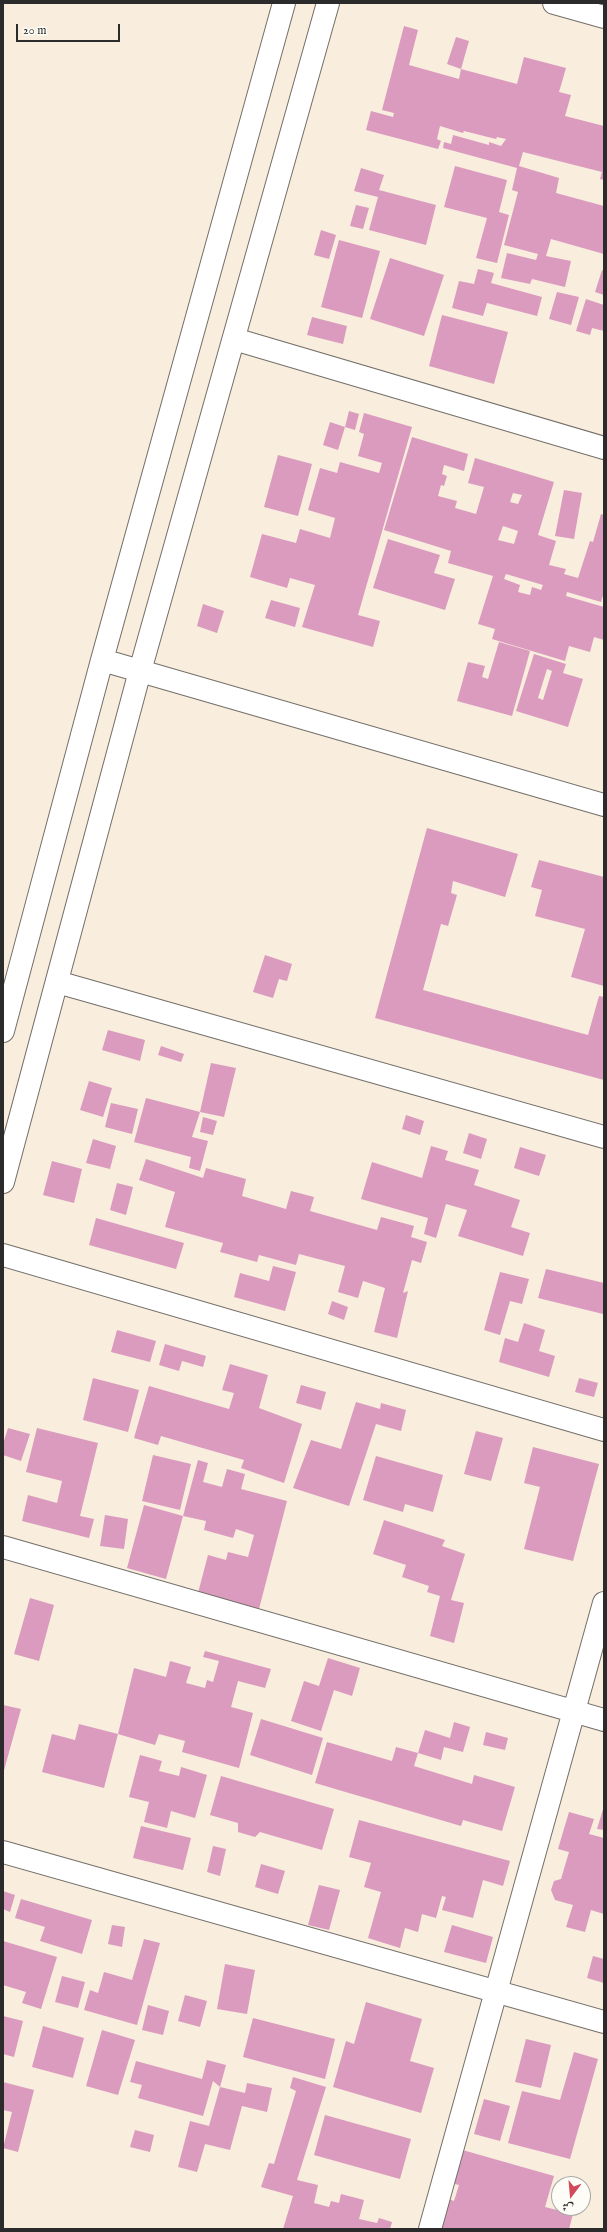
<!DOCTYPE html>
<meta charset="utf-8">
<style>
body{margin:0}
#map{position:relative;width:607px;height:2232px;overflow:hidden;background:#f9eddd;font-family:"IM FELL English",Amiri,serif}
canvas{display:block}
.frame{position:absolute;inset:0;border:4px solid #2b2b2b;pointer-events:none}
.north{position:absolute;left:551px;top:2176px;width:40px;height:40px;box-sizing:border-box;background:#fdfcf7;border:1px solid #a9a8a5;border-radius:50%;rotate:196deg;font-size:11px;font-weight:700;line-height:16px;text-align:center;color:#2b2b2b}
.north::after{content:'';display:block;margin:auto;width:14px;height:18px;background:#d1495b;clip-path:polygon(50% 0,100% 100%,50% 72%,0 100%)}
.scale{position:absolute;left:16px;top:24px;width:104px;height:18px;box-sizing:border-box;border:2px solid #2b2b2b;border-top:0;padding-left:5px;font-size:12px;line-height:14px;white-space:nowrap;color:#2b2b2b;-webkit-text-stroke:3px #fdfcf7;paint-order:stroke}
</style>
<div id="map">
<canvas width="607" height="2232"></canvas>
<div class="frame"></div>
<div class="north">ش</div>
<div class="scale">20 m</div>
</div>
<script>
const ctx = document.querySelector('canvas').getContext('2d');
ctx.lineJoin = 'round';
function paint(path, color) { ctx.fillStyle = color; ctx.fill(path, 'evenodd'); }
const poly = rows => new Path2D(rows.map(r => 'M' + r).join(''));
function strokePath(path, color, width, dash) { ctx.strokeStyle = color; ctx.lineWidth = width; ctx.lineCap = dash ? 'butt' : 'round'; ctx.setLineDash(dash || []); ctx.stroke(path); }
const building = poly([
 [404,26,418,30,409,65,459,79,461,69,517,84,524,57,566,68,559,92,571,95,565,116,604,126,604,180,600,179,602,172,523,152,519,166,559,178,556,193,604,206,604,254,551,239,546,256,571,261,565,287,532,279,530,284,501,278,507,253,536,260,538,254,504,245,518,192,512,190,517,168,443,148,444,142,451,144,453,135,489,145,489,142,501,146,506,139,497,137,496,139,464,131,463,133,440,126,437,139,441,141,438,149,366,130,371,111,393,117,394,113,382,110],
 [456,37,469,41,461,69,447,64],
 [455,166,507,180,499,212,509,215,497,263,476,258,487,218,444,207],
 [361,168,384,175,379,190,436,205,426,245,369,230,378,197,354,191],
 [356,205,369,208,363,229,350,226],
 [321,230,336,235,329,259,314,255],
 [339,240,380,251,362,318,321,307],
 [390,258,444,275,424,336,370,319],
 [478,269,494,273,491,283,542,297,537,316,487,303,483,316,452,308,459,281,474,284],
 [602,270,604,271,604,295,595,292],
 [557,292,579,297,571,325,549,319],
 [586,299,604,305,604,331,592,328,590,335,576,331],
 [442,315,508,332,494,384,429,366],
 [312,317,347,326,343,344,307,335],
 [349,411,359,414,355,430,345,427],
 [364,413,412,427,358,615,380,621,373,647,302,627,315,585,290,578,287,588,250,577,262,534,296,543,300,529,330,538,335,518,308,510,320,468,337,473,340,462,379,473,382,463,358,456,364,434,359,432],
 [330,422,345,427,338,450,323,445],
 [412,437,468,454,464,471,444,465,442,474,447,476,444,486,441,485,438,496,457,501,455,508,476,514,484,487,468,483,475,458,554,482,538,535,556,541,549,565,566,569,564,574,578,578,590,541,593,542,601,514,604,515,604,592,601,602,567,592,566,596,604,607,604,640,594,637,590,652,569,646,565,661,492,639,495,629,478,624,493,576,448,563,451,551,384,530],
 [513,493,522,495,518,504,510,502],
 [503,526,518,531,514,544,498,540],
 [506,574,543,585,541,590,532,587,530,595,518,592,520,585,504,579],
 [278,455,312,464,298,516,264,507],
 [564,490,582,493,574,539,555,536],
 [388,539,440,555,434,573,455,579,445,610,373,588],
 [271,600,300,608,295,627,265,618],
 [203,604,224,611,217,633,197,626],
 [499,642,530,651,512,716,457,701,468,662,485,666,482,677,488,679],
 [534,654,566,664,563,673,583,679,568,727,516,711],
 [547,669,552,671,543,700,538,698],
 [427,828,518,854,505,897,453,881,451,893,457,895,448,926,441,924,423,990,588,1035,599,996,604,997,604,1080,375,1018],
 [539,860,604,877,604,986,571,977,585,929,535,916,542,890,531,887],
 [265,955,292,964,287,981,279,979,273,998,253,992],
 [108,1030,145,1040,140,1061,102,1050],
 [161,1046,184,1054,181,1062,158,1055],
 [211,1063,236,1068,224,1117,200,1112],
 [89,1081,112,1088,103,1117,80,1110],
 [146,1098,200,1112,192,1137,208,1141,200,1171,189,1168,191,1157,134,1142],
 [111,1103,138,1109,132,1134,105,1127],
 [406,1115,424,1121,420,1135,402,1129],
 [203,1117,217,1121,213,1135,200,1132],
 [469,1133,487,1139,481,1159,463,1153],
 [93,1139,116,1146,110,1169,86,1163],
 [431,1146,448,1151,445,1160,479,1170,474,1185,520,1200,511,1227,530,1233,523,1256,458,1236,467,1210,446,1204,436,1238,424,1234,428,1218,361,1199,372,1162,422,1178],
 [520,1147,546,1155,539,1176,514,1168],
 [146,1159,203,1178,206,1168,246,1179,242,1196,286,1209,291,1191,314,1197,310,1211,377,1230,381,1217,414,1226,411,1237,427,1242,421,1263,412,1260,403,1293,408,1291,397,1338,374,1332,385,1288,363,1281,358,1298,338,1292,345,1266,299,1254,296,1265,259,1255,257,1262,220,1252,223,1243,165,1227,175,1192,139,1180],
 [52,1161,82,1169,74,1203,43,1195],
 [117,1183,133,1187,126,1215,110,1210],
 [96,1218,184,1243,176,1269,89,1245],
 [273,1266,296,1272,285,1311,234,1297,240,1273,269,1281],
 [546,1269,604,1283,603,1314,538,1298],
 [500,1272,529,1279,522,1304,510,1301,500,1335,484,1330],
 [332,1301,348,1307,344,1320,328,1314],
 [524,1323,545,1330,539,1351,555,1356,549,1377,499,1362,505,1338,518,1342],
 [117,1330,156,1341,150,1362,111,1352],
 [165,1344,206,1356,203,1367,182,1361,179,1371,159,1365],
 [230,1364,268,1375,259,1408,302,1424,284,1483,241,1468,244,1460,161,1436,158,1445,134,1438,149,1386,229,1409,234,1393,222,1390],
 [93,1378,139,1390,128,1432,83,1420],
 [579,1378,598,1383,594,1397,575,1392],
 [301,1385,326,1392,321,1410,296,1403],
 [356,1402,380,1409,381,1403,406,1410,401,1431,376,1424,349,1506,293,1488,311,1440,341,1449],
 [8,1428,30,1434,21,1461,3,1455,3,1444],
 [37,1428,98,1443,80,1516,94,1519,89,1538,22,1521,28,1495,57,1503,62,1481,26,1472],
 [476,1431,503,1438,491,1481,464,1474],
 [533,1447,599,1464,573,1561,524,1549,540,1487,524,1483],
 [153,1455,191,1464,180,1510,142,1501],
 [376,1456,443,1475,433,1512,405,1504,403,1512,363,1500],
 [198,1460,208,1463,203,1482,222,1487,227,1469,245,1474,241,1489,287,1501,259,1609,198,1593,208,1555,226,1560,228,1552,248,1557,254,1535,236,1529,233,1538,204,1530,206,1521,183,1516],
 [144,1505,183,1516,166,1579,127,1568],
 [105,1515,128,1519,124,1549,100,1546],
 [384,1520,445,1540,442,1546,465,1554,451,1600,464,1603,454,1643,430,1636,440,1596,427,1592,429,1586,402,1577,406,1565,373,1554],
 [30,1598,54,1605,39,1661,14,1654],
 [205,1651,271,1669,265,1688,238,1681,231,1707,253,1713,239,1768,182,1752,185,1741,159,1734,155,1745,118,1734,104,1788,42,1772,52,1734,75,1740,79,1724,118,1734,134,1668,166,1677,170,1661,191,1667,186,1683,205,1688,207,1680,213,1682,219,1661,203,1657],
 [328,1658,360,1668,352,1696,334,1690,321,1731,291,1721,304,1681,319,1686],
 [3,1705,21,1709,3,1774],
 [261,1719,323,1738,312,1775,250,1755],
 [454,1722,470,1727,463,1752,444,1747,441,1760,418,1753,425,1730,450,1738],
 [486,1732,508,1738,505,1750,483,1745],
 [327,1742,392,1761,396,1747,418,1753,414,1766,472,1784,474,1775,515,1787,502,1831,463,1820,461,1826,315,1783],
 [140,1755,162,1761,159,1771,179,1776,181,1767,207,1775,195,1818,171,1811,167,1828,144,1822,149,1802,129,1797],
 [221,1776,334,1809,322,1850,260,1832,255,1837,238,1832,238,1823,210,1815],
 [604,1806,604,1830,597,1829],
 [569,1812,594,1819,589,1834,604,1838,604,1914,591,1910,585,1932,566,1927,573,1905,555,1900,551,1890,554,1881,561,1879,569,1852,558,1849],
 [359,1820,510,1861,503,1886,483,1880,473,1918,442,1910,446,1897,442,1896,436,1918,422,1914,418,1932,405,1928,400,1948,368,1938,381,1892,364,1887,371,1863,349,1857],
 [141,1826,191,1838,183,1870,133,1858],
 [213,1846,226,1849,220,1876,207,1872],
 [261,1864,285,1871,278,1894,255,1887],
 [319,1885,340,1890,329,1930,308,1925],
 [3,1891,15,1895,10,1912,3,1909],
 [21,1899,92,1920,82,1954,40,1941,45,1927,15,1918],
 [112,1925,125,1927,122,1947,108,1944],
 [452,1925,493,1937,486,1963,444,1952],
 [144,1939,160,1943,137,2025,84,2010,90,1990,98,1993,104,1972,132,1980],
 [3,1941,57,1957,41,2009,22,2003,26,1992,3,1985],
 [593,1956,604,1959,604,1983,587,1978],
 [225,1964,255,1970,247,2014,217,2009],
 [62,1976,85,1982,78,2008,55,2002],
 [185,1995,207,2001,200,2027,178,2021],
 [366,2002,422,2019,410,2061,434,2068,421,2113,333,2087,346,2041,354,2044],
 [148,2005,169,2011,163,2035,142,2030],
 [3,2016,23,2021,14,2057,3,2054],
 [253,2018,335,2039,325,2079,243,2057],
 [43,2026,84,2038,73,2078,32,2067],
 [102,2030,135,2040,118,2095,86,2086],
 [526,2039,551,2045,541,2088,515,2082],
 [574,2052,598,2059,570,2159,508,2143,522,2091,560,2100],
 [207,2060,226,2065,220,2087,213,2081,203,2116,138,2098,142,2085,130,2082,136,2061,202,2079],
 [293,2077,326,2087,297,2180,318,2185,314,2203,329,2207,331,2201,339,2203,341,2194,364,2200,359,2219,377,2223,379,2218,392,2222,390,2229,283,2229,293,2196,261,2187,269,2163,274,2164,296,2091,290,2088],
 [3,2082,34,2090,18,2152,3,2148,12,2112,3,2110],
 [247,2083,272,2088,267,2112,242,2106,230,2150,205,2144,197,2172,178,2167,190,2121,209,2126,220,2087,245,2093],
 [484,2099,510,2106,500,2141,474,2134],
 [325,2115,411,2139,400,2179,314,2155],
 [135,2130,154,2135,150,2152,130,2147],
 [459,2149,554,2176,545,2207,573,2214,569,2229,437,2229,446,2198,454,2201,459,2185,450,2183]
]);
const street = poly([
 [554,3,604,17],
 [234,339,604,448],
 [57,982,604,1137],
 [3,1255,604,1430],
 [3,1547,604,1720],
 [3,1852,604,2022],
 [430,2229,604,1603]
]);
const secondary = poly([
 [102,660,604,805],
 [3,1031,102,660,284,3],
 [3,1182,140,671,328,3]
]);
paint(building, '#da9bbf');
strokePath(street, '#736f69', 24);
strokePath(secondary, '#736f69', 24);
strokePath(street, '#fff', 22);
strokePath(secondary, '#fff', 22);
</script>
